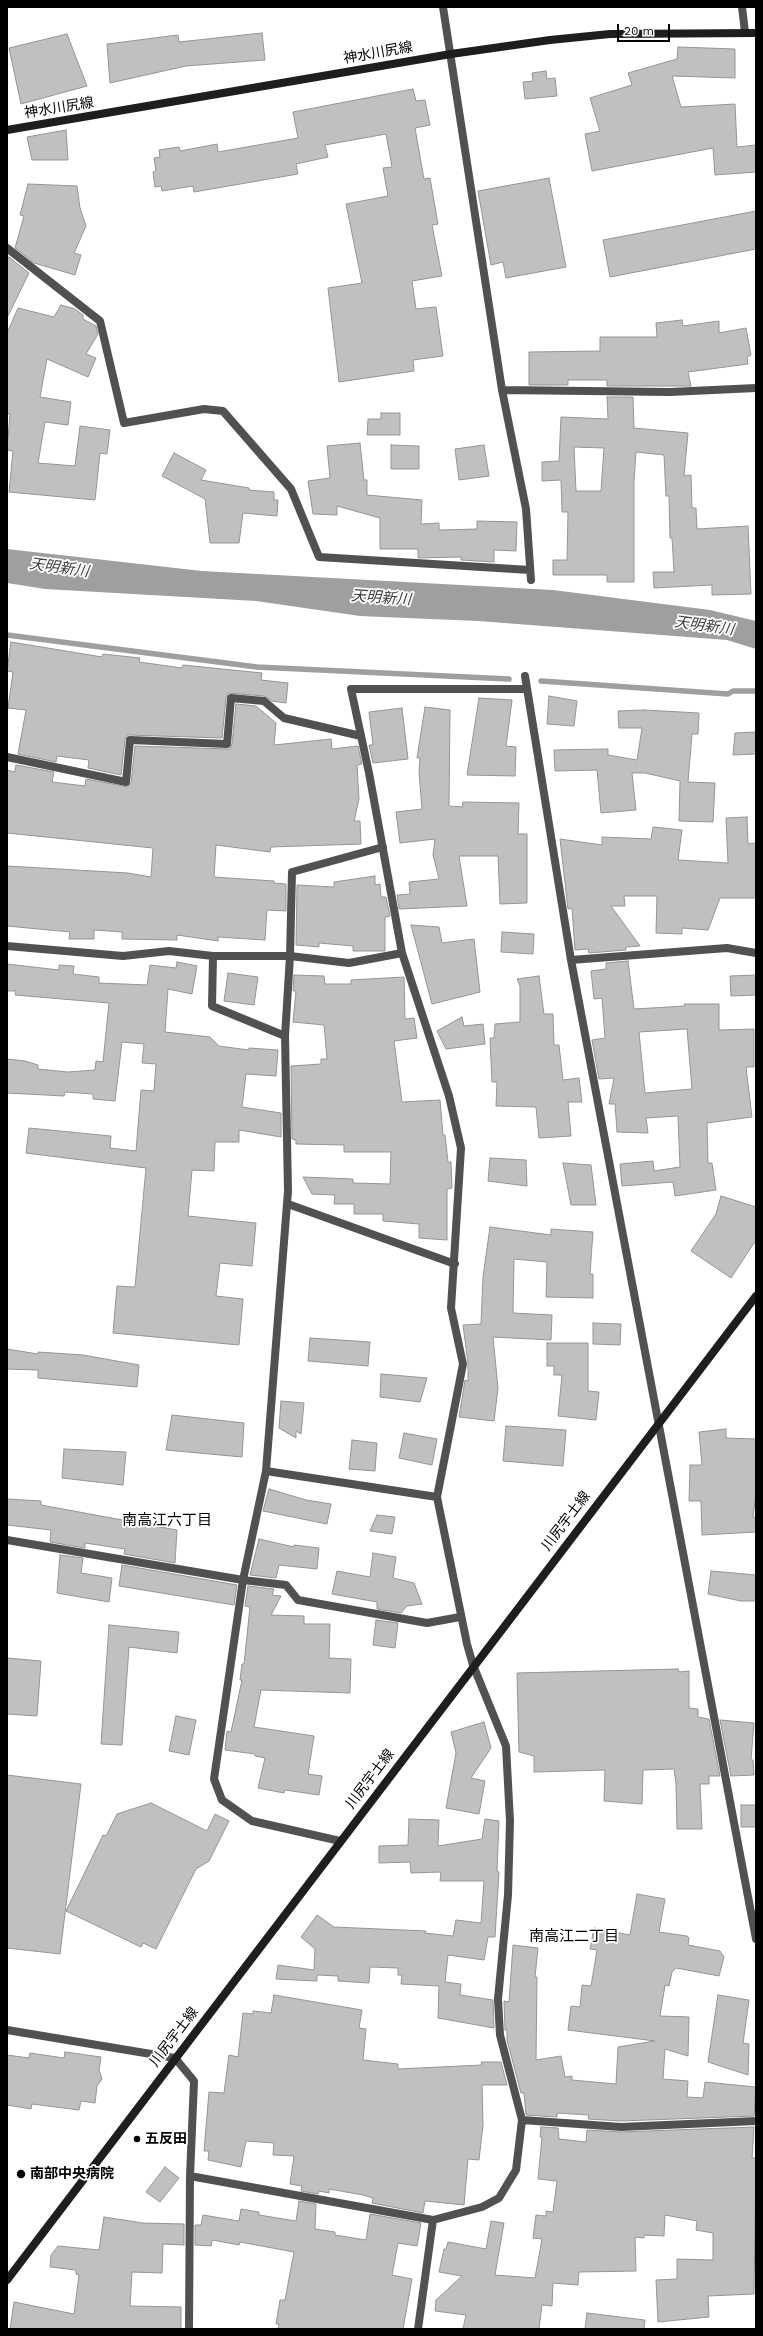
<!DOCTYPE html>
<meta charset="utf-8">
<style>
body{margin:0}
#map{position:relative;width:763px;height:2336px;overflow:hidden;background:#fff;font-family:"Work Sans",sans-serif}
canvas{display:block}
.frame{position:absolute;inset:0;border:8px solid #000;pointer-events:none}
.scale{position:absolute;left:617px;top:24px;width:53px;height:18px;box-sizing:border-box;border:2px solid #000;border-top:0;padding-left:5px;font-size:12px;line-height:14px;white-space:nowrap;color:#000;-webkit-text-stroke:3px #fff;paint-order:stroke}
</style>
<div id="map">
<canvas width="763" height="2336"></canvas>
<div class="frame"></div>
<div class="scale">20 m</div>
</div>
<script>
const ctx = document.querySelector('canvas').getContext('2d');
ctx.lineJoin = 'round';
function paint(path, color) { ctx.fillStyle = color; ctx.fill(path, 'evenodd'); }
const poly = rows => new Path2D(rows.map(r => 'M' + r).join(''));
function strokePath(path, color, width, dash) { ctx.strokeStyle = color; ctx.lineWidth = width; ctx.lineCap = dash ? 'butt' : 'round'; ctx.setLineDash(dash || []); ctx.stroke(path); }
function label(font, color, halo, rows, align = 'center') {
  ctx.font = font + ' "Work Sans","Noto Sans JP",sans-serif'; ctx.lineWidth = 3.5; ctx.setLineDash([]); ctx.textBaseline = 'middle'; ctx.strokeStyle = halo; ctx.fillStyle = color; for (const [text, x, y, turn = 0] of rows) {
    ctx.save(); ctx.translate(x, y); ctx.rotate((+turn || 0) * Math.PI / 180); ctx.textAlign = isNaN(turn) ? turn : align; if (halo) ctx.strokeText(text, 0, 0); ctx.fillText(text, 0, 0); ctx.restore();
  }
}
const water = poly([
 [7,549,202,571,553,590,710,610,756,621,756,649,727,640,478,621,360,616,256,601,45,589,7,583]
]);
const stream = poly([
 [7,635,257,667,509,679],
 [541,681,728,694,733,691,756,691]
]);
const building = poly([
 [262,33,265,60,186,66,110,83,107,44,178,35,179,42,262,33],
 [67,34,87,86,21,104,9,48,67,34],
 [678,47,735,49,735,78,672,76,681,107,735,104,737,147,756,145,756,172,715,175,713,148,592,171,585,134,600,131,590,98,632,85,628,73,677,59,678,47],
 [546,71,547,79,555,78,557,96,525,99,523,82,533,81,532,73,546,71],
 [413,89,416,101,425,100,430,125,415,128,424,179,430,178,438,224,432,225,442,276,412,281,416,309,436,307,443,356,413,360,414,371,339,382,328,288,362,283,346,204,388,196,383,168,392,167,386,134,325,145,328,157,296,164,298,174,194,192,193,186,162,191,161,186,155,187,153,172,156,171,154,158,160,157,159,150,179,147,180,151,217,144,218,152,298,138,293,112,413,89],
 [66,130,68,160,32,160,27,137,66,130],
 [549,178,566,267,506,278,503,262,491,265,478,191,549,178],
 [28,184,77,186,80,208,86,226,74,253,81,255,75,275,34,263,15,248,24,216,20,215,28,184],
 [756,211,756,249,610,277,603,240,756,211],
 [9,257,29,273,7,318,7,260,9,257],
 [61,305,75,309,83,315,83,319,96,326,98,334,86,354,96,358,88,377,47,359,40,397,71,402,68,425,45,422,38,463,75,466,80,426,110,430,107,454,100,453,95,500,9,492,13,451,7,450,10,414,7,414,7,333,18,308,54,317,61,305],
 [682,320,683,326,719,321,719,333,746,328,751,355,747,357,748,364,688,372,691,386,607,386,607,380,568,380,568,385,529,385,529,352,600,351,600,337,657,337,656,323,682,320],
 [607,397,633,397,634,428,688,433,684,476,691,475,692,508,696,508,697,529,748,526,751,594,712,595,712,585,654,588,653,572,674,572,672,538,670,538,669,496,666,496,664,455,636,452,634,481,634,582,607,582,607,575,553,575,553,560,567,560,568,512,562,512,561,480,542,481,542,462,559,461,561,417,608,419,607,397],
 [574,447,604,448,601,491,576,491,574,447],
 [381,413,400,413,400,435,367,435,368,419,381,419,381,413],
 [360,443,364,480,367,480,367,495,422,500,421,524,439,523,439,530,477,529,477,521,517,522,516,551,494,550,494,562,461,560,461,557,418,558,418,549,380,549,380,518,337,506,337,515,313,514,308,481,330,478,327,446,360,443],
 [391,445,419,446,419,469,391,469,391,445],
 [484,445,489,476,459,480,455,449,484,445],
 [174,453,206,470,201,480,249,488,249,490,274,492,274,500,278,500,277,516,243,513,239,543,210,543,205,499,162,476,174,453],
 [11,642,102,657,103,654,140,658,139,662,182,668,183,665,262,673,261,680,288,683,286,703,272,701,264,696,228,693,226,698,222,738,128,735,125,739,121,775,88,768,89,760,57,756,56,762,18,754,26,710,8,708,13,672,7,671,11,642],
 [549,696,577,701,574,726,547,724,549,696],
 [479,698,512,700,506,746,516,747,515,776,467,775,479,698],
 [236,704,256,706,276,723,274,745,331,739,332,749,358,746,362,764,357,765,359,799,354,821,360,821,361,844,271,847,270,852,216,845,214,877,274,881,274,883,286,884,286,911,267,910,265,940,218,937,218,941,177,935,177,940,122,939,122,932,94,930,94,939,69,939,70,932,7,926,7,866,128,873,151,877,153,848,7,833,7,770,15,772,16,765,54,772,52,782,85,786,86,779,128,787,131,783,135,746,230,749,232,744,236,704],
 [425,707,450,710,449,806,462,807,463,802,519,803,518,834,527,834,527,903,500,904,498,856,459,856,467,906,399,909,397,895,410,894,409,882,439,879,433,855,435,839,400,843,396,812,422,809,419,772,420,758,417,758,425,707],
 [402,708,408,759,373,763,369,745,373,745,369,712,402,708],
 [644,710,699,713,698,734,692,734,688,782,715,783,713,822,679,821,680,781,645,773,632,773,636,810,601,813,597,770,555,771,554,750,608,749,608,755,637,760,642,728,619,728,618,711,644,710],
 [756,732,756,754,733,755,735,733,756,732],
 [747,817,748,844,756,843,756,898,720,898,708,930,682,928,682,934,656,933,657,896,624,896,625,906,611,906,640,946,626,947,626,950,589,953,588,949,575,950,572,908,568,909,560,839,602,845,602,837,651,839,653,827,682,830,678,860,728,863,726,818,747,817],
 [375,876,375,885,380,884,381,897,386,897,390,916,385,917,385,951,353,951,353,946,319,943,319,947,296,945,297,885,334,887,334,882,375,876],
 [411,925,439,927,442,943,474,939,480,992,432,1004,411,925],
 [502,932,534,934,533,954,501,952,502,932],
 [628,961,634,1009,685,1006,684,1004,719,1004,719,1030,754,1029,754,1067,746,1067,752,1117,707,1123,708,1163,712,1163,716,1190,675,1196,673,1182,622,1186,620,1164,653,1161,654,1171,680,1167,678,1116,646,1118,648,1133,617,1132,615,1104,609,1104,614,1078,599,1079,592,1040,605,1038,602,998,594,999,591,971,606,969,606,963,628,961],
 [687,1029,692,1089,645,1093,639,1032,687,1029],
 [177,962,197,966,192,994,168,989,165,1032,210,1037,219,1046,249,1050,249,1048,278,1050,276,1076,246,1074,242,1107,281,1113,281,1137,239,1130,239,1142,215,1142,214,1171,192,1170,188,1216,256,1223,252,1266,220,1263,216,1296,243,1299,239,1345,113,1333,117,1286,135,1287,146,1168,26,1153,29,1128,111,1136,110,1148,136,1151,141,1090,154,1091,156,1064,142,1063,144,1044,122,1042,115,1101,93,1099,93,1094,65,1092,64,1096,7,1093,7,1059,25,1061,38,1065,38,1069,68,1072,95,1070,96,1061,103,1062,109,1003,15,995,16,991,7,991,7,964,59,970,59,965,74,966,73,974,99,977,99,983,147,985,150,965,176,968,177,962],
 [228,973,258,977,254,1005,224,1001,228,973],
 [294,975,324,976,325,984,351,984,351,980,404,977,405,1019,414,1018,417,1038,394,1041,402,1102,440,1100,443,1135,445,1135,448,1162,451,1162,452,1188,447,1189,447,1240,419,1238,419,1224,383,1221,383,1214,354,1214,354,1204,334,1204,335,1195,312,1194,303,1177,353,1179,353,1183,390,1184,391,1152,344,1152,344,1145,296,1144,296,1140,292,1139,291,1066,321,1064,321,1059,327,1059,324,1025,293,1022,296,991,293,991,294,975],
 [756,975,756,995,731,996,730,976,756,975],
 [539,976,544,1014,553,1014,554,1045,559,1045,563,1080,579,1078,582,1102,568,1102,571,1136,539,1138,536,1107,496,1106,497,1082,492,1082,490,1038,494,1038,495,1024,520,1022,520,986,517,979,539,976],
 [462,1017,464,1026,483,1024,485,1044,446,1049,437,1031,462,1017],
 [490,1158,526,1160,527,1186,488,1181,490,1158],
 [563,1163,591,1165,596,1205,571,1205,563,1163],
 [721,1196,756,1207,756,1240,731,1278,691,1251,716,1214,721,1196],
 [490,1227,551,1235,551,1229,593,1232,590,1274,593,1274,593,1298,546,1297,547,1262,514,1259,513,1313,552,1315,551,1340,493,1337,498,1388,494,1421,459,1417,465,1380,468,1381,468,1363,463,1325,481,1324,483,1277,490,1227],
 [593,1323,621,1324,620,1345,593,1344,593,1323],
 [310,1338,370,1342,368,1366,308,1361,310,1338],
 [547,1343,588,1343,588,1391,599,1392,596,1420,558,1416,562,1375,554,1375,554,1366,547,1366,547,1343],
 [7,1349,38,1354,38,1352,83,1355,139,1365,137,1387,38,1378,38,1370,7,1369,7,1349],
 [381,1374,427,1378,420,1402,380,1397,381,1374],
 [281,1401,304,1403,301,1434,296,1431,296,1438,279,1428,281,1401],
 [172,1415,244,1423,242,1457,166,1450,172,1415],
 [506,1426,566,1430,563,1466,503,1461,506,1426],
 [726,1429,726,1438,756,1439,756,1493,753,1517,756,1518,756,1532,702,1535,701,1501,689,1501,690,1465,702,1465,699,1432,726,1429],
 [404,1433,437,1439,432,1465,399,1458,404,1433],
 [352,1440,377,1443,375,1471,349,1469,352,1440],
 [64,1449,126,1452,123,1485,62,1478,64,1449],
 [269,1489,306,1500,331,1504,327,1524,263,1511,269,1489],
 [7,1499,41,1501,41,1505,177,1530,175,1563,124,1554,125,1549,85,1543,85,1548,50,1542,51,1530,7,1525,7,1499],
 [377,1515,395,1517,392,1534,370,1531,377,1515],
 [259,1539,294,1547,294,1545,319,1548,317,1569,279,1565,276,1578,250,1575,259,1539],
 [373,1553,396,1557,393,1578,414,1583,422,1604,407,1606,401,1613,377,1609,377,1602,332,1594,337,1571,370,1577,373,1553],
 [60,1555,83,1558,81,1573,112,1578,109,1602,57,1593,60,1555],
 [122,1565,237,1585,234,1605,119,1586,122,1565],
 [711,1571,756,1575,756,1601,741,1601,708,1594,711,1571],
 [248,1586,274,1589,272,1595,281,1596,271,1615,304,1616,304,1624,330,1624,329,1658,351,1659,350,1693,261,1690,254,1727,314,1736,308,1774,322,1776,319,1795,285,1790,284,1793,258,1788,265,1758,255,1756,255,1754,225,1750,227,1731,231,1732,242,1680,240,1680,242,1664,244,1664,250,1607,245,1606,248,1586],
 [376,1620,398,1623,395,1648,373,1645,376,1620],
 [109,1625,179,1632,177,1653,129,1647,122,1745,101,1744,109,1625],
 [7,1658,41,1661,37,1716,7,1714,7,1658],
 [678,1669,679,1672,689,1671,689,1708,698,1709,698,1717,709,1719,720,1776,709,1776,709,1784,700,1784,702,1829,677,1829,676,1783,674,1769,643,1770,642,1804,604,1801,605,1770,534,1772,534,1756,519,1752,517,1673,678,1669],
 [176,1716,196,1720,189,1755,169,1751,176,1716],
 [720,1720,754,1723,751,1760,753,1760,754,1775,731,1776,720,1720],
 [484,1722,491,1748,471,1778,485,1781,479,1814,446,1808,456,1753,451,1732,484,1722],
 [7,1775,81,1784,60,1954,7,1948,7,1775],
 [151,1803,207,1831,215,1814,229,1821,209,1861,196,1869,156,1949,143,1943,141,1947,66,1911,103,1835,106,1836,117,1814,151,1803],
 [741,1805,756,1805,756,1827,741,1827,741,1805],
 [409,1819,439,1820,438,1846,482,1839,485,1819,499,1821,497,1871,499,1872,495,1937,488,1937,484,1960,448,1955,445,1982,461,1984,460,1995,493,2000,494,2028,438,2018,439,1986,401,1984,402,1975,398,1975,398,1968,370,1967,369,1983,338,1981,338,1976,317,1975,317,1981,276,1979,278,1965,314,1970,315,1949,301,1937,317,1915,334,1927,426,1931,425,1933,453,1936,456,1920,481,1923,484,1881,440,1881,441,1872,411,1873,410,1862,379,1863,379,1846,408,1845,409,1819],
 [637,1894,665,1899,659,1932,687,1936,689,1938,688,1945,720,1951,724,1957,719,1976,676,1968,672,1972,669,1986,665,1985,660,2016,689,2017,688,2056,665,2049,663,2079,688,2081,687,2097,703,2098,705,2082,756,2087,754,2116,621,2121,588,2119,589,2115,557,2113,557,2117,526,2115,524,2093,521,2093,507,2040,507,2030,505,2030,504,2001,509,2002,513,1945,538,1948,535,1977,537,1977,536,2060,561,2056,565,2077,572,2076,572,2080,616,2084,618,2047,655,2041,568,2030,571,2006,580,2007,582,1985,591,1986,597,1950,590,1949,594,1928,630,1935,637,1894],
 [274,1995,362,2010,359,2028,366,2029,363,2060,398,2064,398,2069,482,2065,481,2062,501,2062,507,2085,482,2085,483,2125,479,2160,468,2159,464,2205,425,2201,423,2213,372,2203,373,2198,363,2195,329,2189,329,2193,319,2191,318,2194,301,2191,302,2186,290,2184,294,2156,273,2155,274,2143,246,2141,241,2167,208,2160,209,2151,204,2151,209,2092,224,2093,229,2055,238,2057,243,2013,253,2014,253,2011,271,2013,274,1995],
 [718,1995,749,2000,743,2043,749,2044,748,2075,708,2062,718,1995],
 [65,2052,101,2057,99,2070,102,2079,97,2086,95,2103,81,2101,79,2110,32,2104,31,2109,7,2105,7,2055,29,2058,30,2053,64,2058,65,2052],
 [541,2127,558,2128,559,2139,586,2142,587,2130,621,2132,754,2127,752,2158,756,2158,754,2294,708,2296,709,2317,658,2322,656,2280,677,2279,677,2259,713,2260,713,2233,696,2230,697,2221,665,2215,664,2236,644,2235,644,2238,635,2237,636,2271,579,2272,578,2285,553,2283,552,2306,542,2305,539,2329,463,2329,466,2315,435,2311,436,2300,462,2276,439,2272,444,2249,446,2249,448,2242,486,2249,491,2221,504,2223,495,2275,535,2278,542,2239,533,2238,536,2215,546,2216,546,2211,553,2212,557,2181,538,2179,542,2137,540,2137,541,2127],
 [165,2167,179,2178,160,2202,146,2192,165,2167],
 [299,2201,316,2204,315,2229,335,2232,335,2235,366,2240,370,2214,421,2223,417,2246,398,2243,392,2275,412,2279,403,2329,278,2329,279,2324,276,2324,280,2300,285,2300,294,2252,240,2242,239,2245,212,2240,211,2246,195,2245,195,2225,201,2225,203,2215,239,2221,241,2209,259,2212,259,2215,296,2221,299,2201],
 [104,2217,143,2223,184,2224,184,2245,163,2244,162,2273,132,2272,130,2306,181,2307,181,2329,10,2329,14,2302,74,2314,79,2275,76,2274,76,2270,50,2267,51,2255,58,2246,99,2250,104,2217],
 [587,2313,645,2320,644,2329,585,2329,587,2313]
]);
const minor = poly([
 [443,7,502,390,526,509,531,580],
 [742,7,745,32],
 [7,248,100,321,124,423,204,409,223,411,291,489,319,557,530,570],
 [502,390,670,392,756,388],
 [525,676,571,960,756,1939],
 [7,757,126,782,130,740,227,744,231,698,264,701,284,718,361,736],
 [7,946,123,956,169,951,213,956,290,956,349,963,402,953],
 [213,956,212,1006,285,1036],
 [571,960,727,948,756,953],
 [288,1204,455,1264],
 [266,1471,437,1497],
 [7,1540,243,1580,286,1585,298,1600,427,1623,460,1617],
 [340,1841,252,1821,222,1800,214,1779,243,1580,266,1471,288,1191,285,1036,290,956,292,872,383,847],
 [7,2030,175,2058,194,2081,190,2176,189,2329],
 [522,2120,621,2127,756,2121],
 [190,2176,433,2220,482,2207,499,2198,516,2170,522,2120,500,2035,498,1999,508,1895,510,1821,506,1746,473,1665,467,1644,437,1497,463,1364,451,1308,461,1148,449,1096,402,953,369,773,351,689,526,689],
 [418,2329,433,2220]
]);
const secondary = poly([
 [7,130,451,54,550,40,610,34,756,33],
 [7,2280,756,1296]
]);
const markers = [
 [137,2139,4,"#000"],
 [21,2174,5,"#000"]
];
const streetNames = [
 ["神水川尻線",378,53,-10],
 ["神水川尻線",59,108,-9],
 ["川尻宇土線",566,1521,-53],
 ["川尻宇土線",370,1779,-53],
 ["川尻宇土線",174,2037,-53]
];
const poiNames = [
 ["五反田",145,2139],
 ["南部中央病院",30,2174]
];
const waterNames = [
 ["天明新川",59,568,8],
 ["天明新川",381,598,4],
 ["天明新川",704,626,8]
];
const neighbourhoodNames = [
 ["南高江六丁目",167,1521],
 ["南高江二丁目",574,1937]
];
paint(water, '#9f9f9f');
strokePath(stream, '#9f9f9f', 5.5);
paint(building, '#c0c0c0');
strokePath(building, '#959595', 1);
strokePath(minor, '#515151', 8);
strokePath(secondary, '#1e1e1e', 8);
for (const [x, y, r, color] of markers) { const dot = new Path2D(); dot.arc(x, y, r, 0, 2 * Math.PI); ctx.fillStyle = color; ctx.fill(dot); strokePath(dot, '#fff', 1.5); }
label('14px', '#000', '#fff', streetNames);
label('bold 14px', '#000', '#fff', poiNames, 'left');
label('italic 15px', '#404040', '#fff', waterNames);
label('15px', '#000', '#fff', neighbourhoodNames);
</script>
